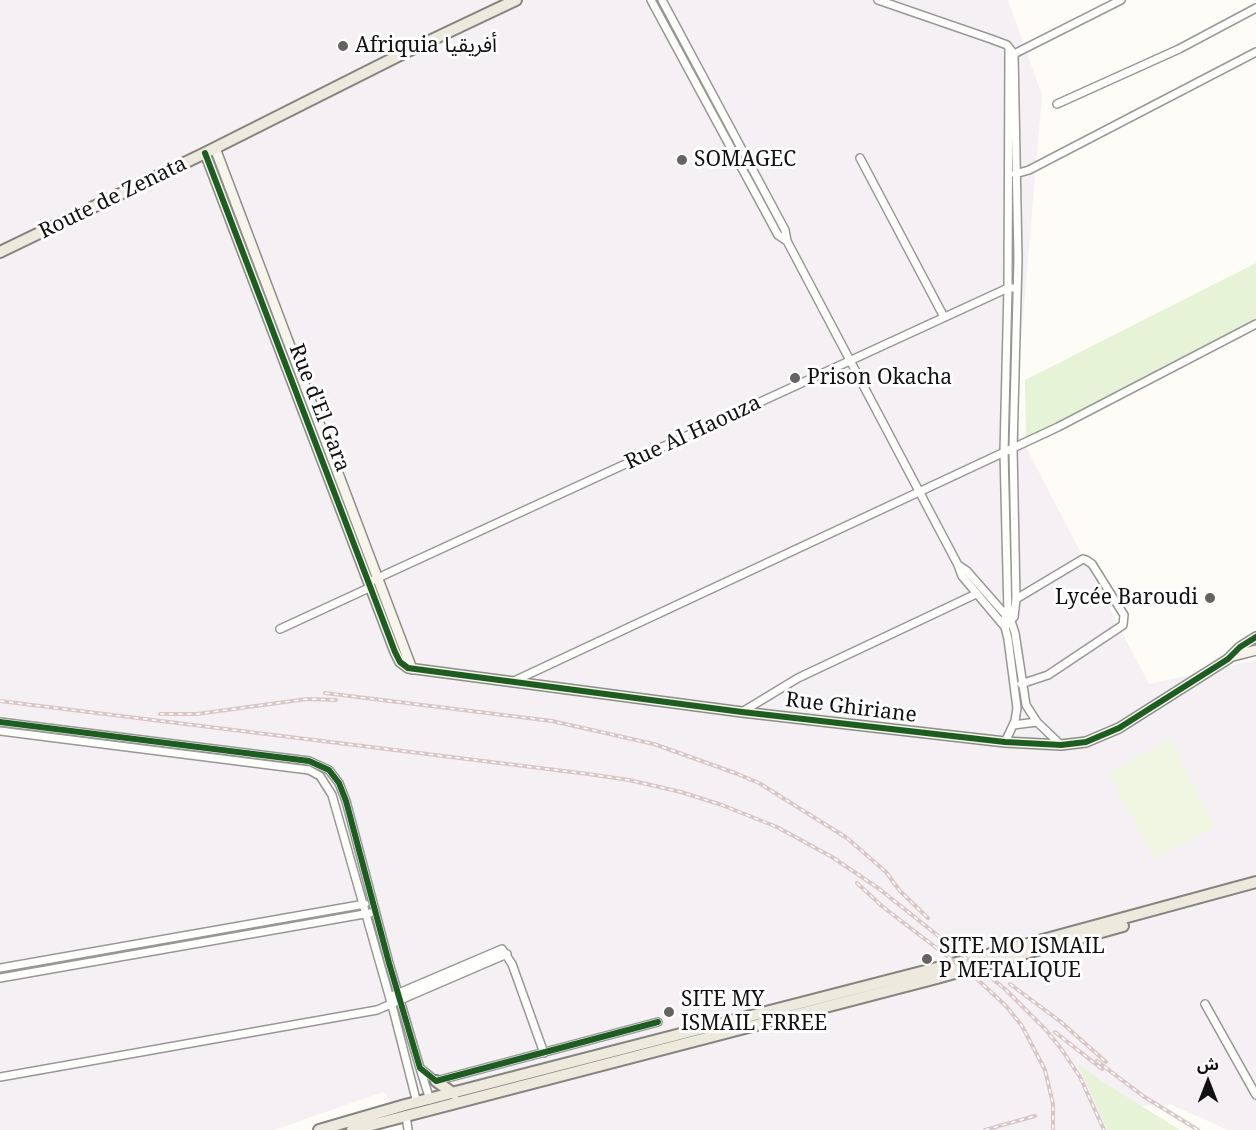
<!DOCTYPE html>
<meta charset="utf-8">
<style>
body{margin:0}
#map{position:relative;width:1256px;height:1130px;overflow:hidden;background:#fdfcf7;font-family:"Noto Serif","Noto Sans Arabic",serif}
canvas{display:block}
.north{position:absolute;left:1178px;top:1052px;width:60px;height:60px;-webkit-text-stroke:4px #fff;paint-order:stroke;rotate:0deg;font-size:16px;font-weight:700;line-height:24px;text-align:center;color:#111}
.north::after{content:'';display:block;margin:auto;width:21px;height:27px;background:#111;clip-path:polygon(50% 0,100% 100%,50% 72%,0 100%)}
</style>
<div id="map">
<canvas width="1256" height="1130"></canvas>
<div class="north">ش</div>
</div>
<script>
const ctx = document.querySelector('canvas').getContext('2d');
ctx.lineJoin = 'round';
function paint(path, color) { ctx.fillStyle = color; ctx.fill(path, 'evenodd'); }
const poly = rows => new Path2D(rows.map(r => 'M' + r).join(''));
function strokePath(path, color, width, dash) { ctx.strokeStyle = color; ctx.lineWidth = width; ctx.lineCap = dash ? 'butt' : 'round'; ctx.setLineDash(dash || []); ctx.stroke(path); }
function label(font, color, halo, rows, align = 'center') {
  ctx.font = font + ' "Noto Serif","Noto Sans Arabic",serif'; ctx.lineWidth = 6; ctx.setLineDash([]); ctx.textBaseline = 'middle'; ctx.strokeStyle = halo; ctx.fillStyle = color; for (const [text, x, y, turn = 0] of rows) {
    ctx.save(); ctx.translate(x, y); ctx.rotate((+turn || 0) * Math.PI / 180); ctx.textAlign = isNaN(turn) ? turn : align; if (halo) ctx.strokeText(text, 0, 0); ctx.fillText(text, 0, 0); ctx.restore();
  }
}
const industrial = poly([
 [0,0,1008,0,1042,95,1014,424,1149,684,1256,660,1256,1130,1228,1130,1170,1104,1140,1106,1117,1130,410,1130,410,1124,383,1092,274,1130,0,1130]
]);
const green = poly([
 [1256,263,1256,325,1026,441,1025,380],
 [1077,1063,1098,1079,1180,1130,1108,1130]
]);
const pitch = poly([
 [1170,739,1215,827,1154,859,1108,773]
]);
const street = poly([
 [651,0,778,235,787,241],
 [662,0,785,230,787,241,958,565,962,576,1005,627,1008,639,1017,708,1015,721,1005,742],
 [878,0,991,39,1007,45,1014,54,1018,259,1013,448,1016,599,1014,617,1005,627],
 [1010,56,1121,0],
 [1057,104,1179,49,1256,8],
 [860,158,944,317],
 [1015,174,1029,170,1256,52],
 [958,565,967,571,1011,621,1015,633,1026,705,1037,722,1061,745],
 [369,582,1008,288,1017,288],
 [1016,599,1083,559,1086,560,1092,564,1124,615,1123,625,1048,675,1021,684],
 [1002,623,1008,613,1004,452,1008,288,1009,48],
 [280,629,371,587],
 [512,682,1058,427,1256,324],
 [742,712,798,678,976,594],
 [0,722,309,761,329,770,339,783,346,801,389,963,420,1068,436,1081,658,1022],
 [1013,725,1037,722],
 [0,731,309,770,320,776,332,795,394,1013,417,1103],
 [0,968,365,904],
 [0,978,370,913],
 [394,995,502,949,512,964,544,1053],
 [1205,1004,1256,1095],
 [420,1068,430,1100],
 [0,1077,377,1010,507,954],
 [406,1115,408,1130]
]);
const secondary = poly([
 [215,148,412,669],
 [205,153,395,652,400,662,408,668,742,712,1005,742,1061,745,1086,742,1119,728,1228,659,1240,647,1256,637],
 [1233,656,1256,650]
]);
const primary = poly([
 [0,252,205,153,404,53,516,0],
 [436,1081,454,1094],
 [319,1130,405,1105,991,954,1256,882],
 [352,1130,937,978,1123,926]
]);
const rail = poly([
 [325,693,552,721,654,744,735,773,759,783,847,838,886,872,900,891,928,918],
 [0,701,588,774,629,780,681,792,722,805,777,827,832,857,878,888,1005,989,1046,1030,1062,1050,1080,1077,1104,1130],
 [160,714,197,714,307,699,336,700],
 [857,883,883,907,977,979,1006,1006,1022,1026,1045,1070,1053,1104,1053,1130],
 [1010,984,1061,1022,1106,1062],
 [1055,1032,1102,1069],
 [1097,1061,1143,1096,1198,1130],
 [985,1130,1035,1116]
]);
const cycleway = poly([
 [205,153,395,652,400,662,408,668,742,712,1005,742,1061,745,1086,742,1119,728,1228,659,1240,647,1256,637],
 [0,722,309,761,329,770,339,783,346,801,389,963,420,1068,436,1081,658,1022]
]);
const markers = [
 [343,46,6,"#646362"],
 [682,160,6,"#646362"],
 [795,378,6,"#646362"],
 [1210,598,6,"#646362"],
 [927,959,6,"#646362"],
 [669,1012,6,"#646362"]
];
const poiNames = [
 ["Afriquia أفريقيا",355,46],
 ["SOMAGEC",694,160],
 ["Prison Okacha",807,378],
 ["Lycée Baroudi",1198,598,"right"],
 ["SITE MO ISMAIL",939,947],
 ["P METALIQUE",939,971],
 ["SITE MY",681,1000],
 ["ISMAIL FRREE",681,1024]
];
const streetNames = [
 ["Route de Zenata",113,198,-26],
 ["Rue d'El Gara",319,408,69],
 ["Rue Al Haouza",693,433,-25],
 ["Rue Ghiriane",851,708,7]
];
paint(industrial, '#f5f0f3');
paint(green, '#e7f3d7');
paint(pitch, '#f0f6e1');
strokePath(street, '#979795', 10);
strokePath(secondary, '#8e8d8b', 12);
strokePath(primary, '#858482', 14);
strokePath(street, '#fffffe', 7);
strokePath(secondary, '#f6f4eb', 9);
strokePath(primary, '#ede9dc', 10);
strokePath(rail, '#d9c6c7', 4);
strokePath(rail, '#fff', 1.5, [4.5]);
strokePath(cycleway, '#1b5e20', 6);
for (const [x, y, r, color] of markers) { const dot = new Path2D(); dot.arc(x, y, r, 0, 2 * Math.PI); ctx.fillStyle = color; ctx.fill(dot); strokePath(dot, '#fff', 2); }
label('21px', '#111', '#fff', poiNames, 'left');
label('21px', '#111', '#fff', streetNames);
</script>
